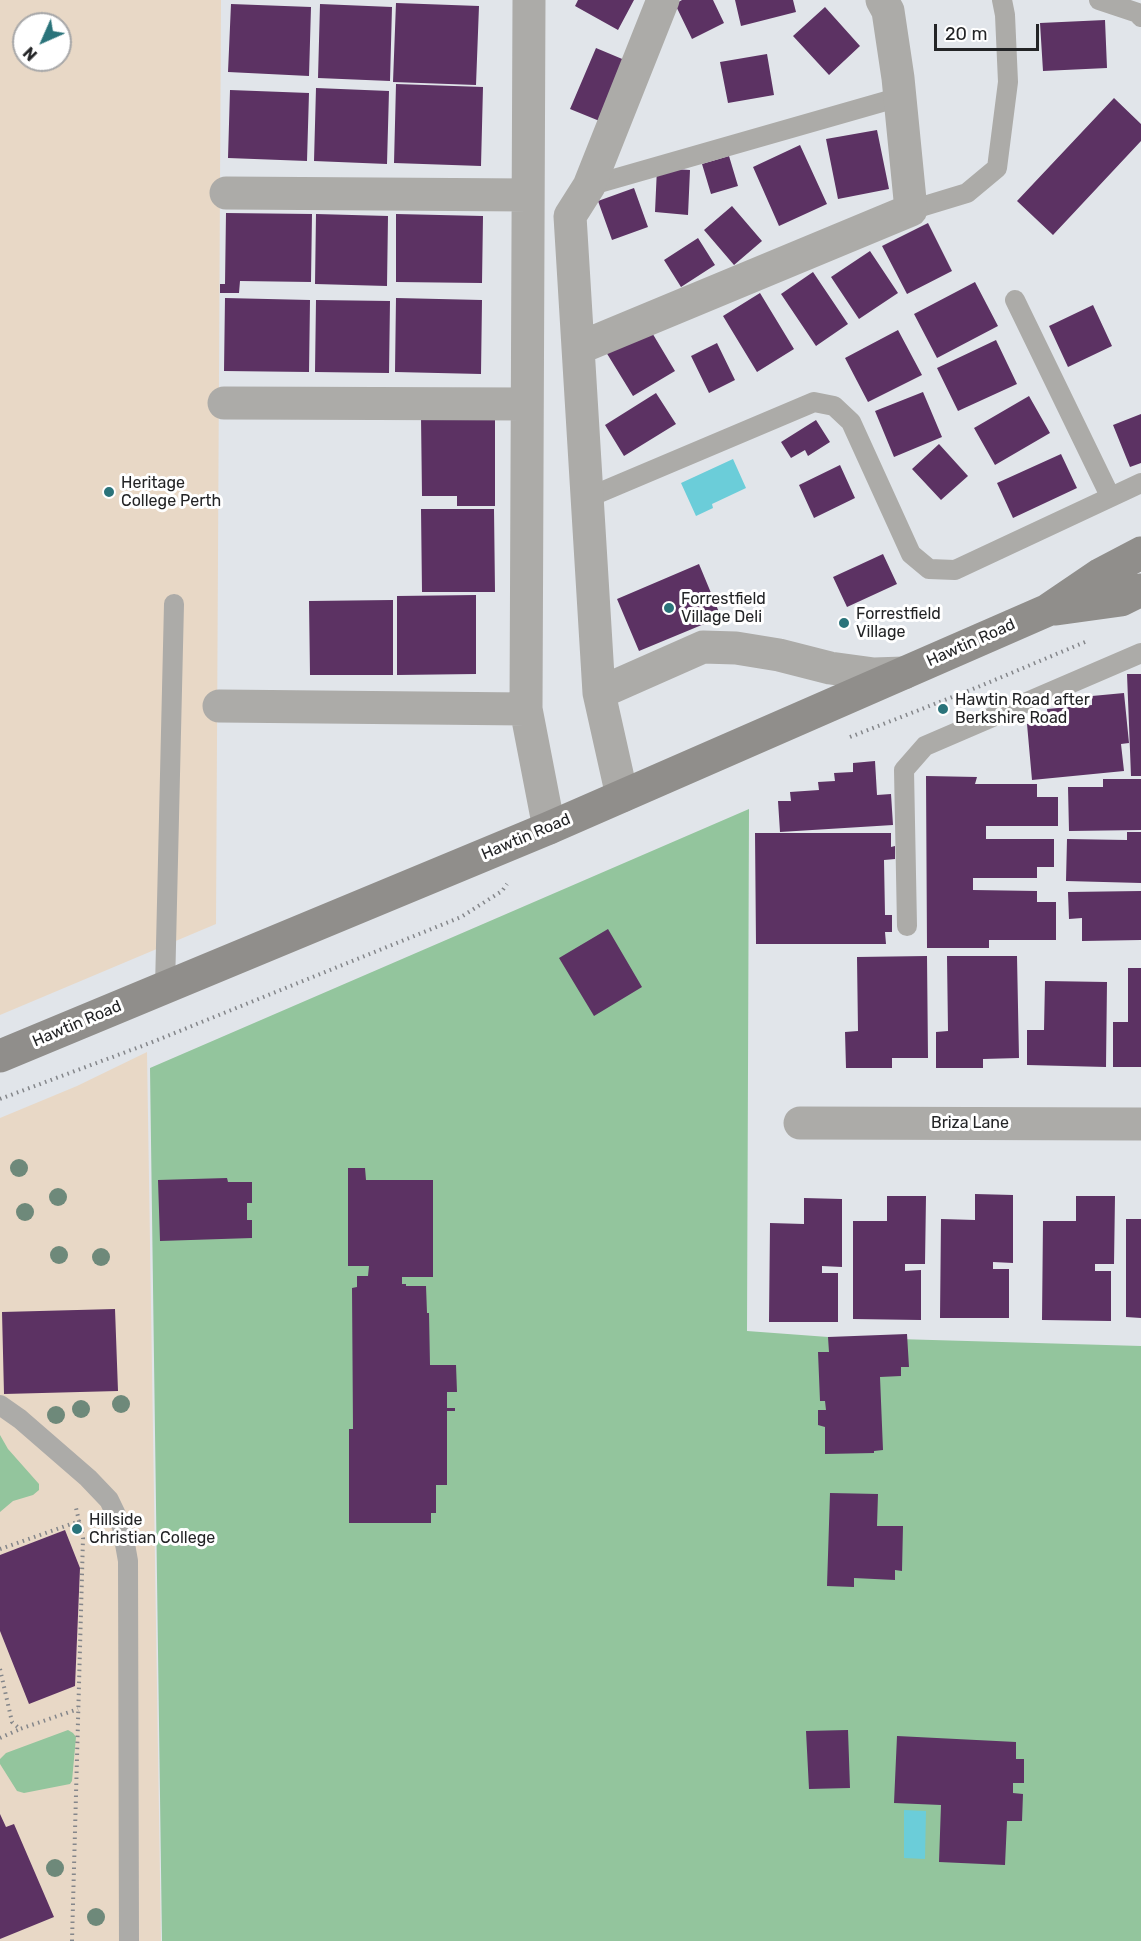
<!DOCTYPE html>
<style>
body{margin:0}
#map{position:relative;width:1141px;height:1941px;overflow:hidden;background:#e1e5ea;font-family:Rubik,sans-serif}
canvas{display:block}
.north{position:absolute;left:12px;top:12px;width:60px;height:60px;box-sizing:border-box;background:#fff;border:2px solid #a7a7a8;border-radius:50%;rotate:225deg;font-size:16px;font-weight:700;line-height:24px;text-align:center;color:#232426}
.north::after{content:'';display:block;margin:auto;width:21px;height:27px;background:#2a737a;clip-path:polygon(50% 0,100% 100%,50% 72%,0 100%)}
.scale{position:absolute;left:934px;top:24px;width:105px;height:27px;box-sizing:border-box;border:3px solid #232426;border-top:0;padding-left:8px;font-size:18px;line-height:21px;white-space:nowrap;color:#232426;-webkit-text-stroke:4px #fff;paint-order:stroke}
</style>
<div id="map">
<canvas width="1141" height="1941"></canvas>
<div class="north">N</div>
<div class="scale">20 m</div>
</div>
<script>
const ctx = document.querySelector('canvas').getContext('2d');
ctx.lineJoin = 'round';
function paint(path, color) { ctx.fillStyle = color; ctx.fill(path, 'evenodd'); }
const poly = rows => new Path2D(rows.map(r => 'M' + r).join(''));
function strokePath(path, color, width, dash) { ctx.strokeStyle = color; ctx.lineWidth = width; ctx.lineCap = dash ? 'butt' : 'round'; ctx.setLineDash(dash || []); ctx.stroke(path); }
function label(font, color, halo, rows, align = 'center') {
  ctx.font = font + ' Rubik,sans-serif'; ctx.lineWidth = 6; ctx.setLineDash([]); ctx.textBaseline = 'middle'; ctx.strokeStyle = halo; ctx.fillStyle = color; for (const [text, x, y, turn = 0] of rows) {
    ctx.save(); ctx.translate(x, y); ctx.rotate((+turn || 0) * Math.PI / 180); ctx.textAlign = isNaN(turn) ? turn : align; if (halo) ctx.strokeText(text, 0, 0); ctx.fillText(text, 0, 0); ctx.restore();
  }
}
const education = poly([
 [0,0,221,0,216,924,0,1015],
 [24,24,60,24,60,60,24,60],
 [147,1052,161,1941,0,1941,0,1118,77,1086]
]);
const green = poly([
 [749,809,747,1331,828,1337,1141,1346,1141,1941,162,1941,150,1068],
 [0,1435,8,1449,39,1484,39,1490,33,1495,13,1501,0,1512],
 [68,1730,73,1733,76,1737,72,1781,70,1784,24,1793,17,1791,0,1764,0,1759,6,1753]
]);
const water = poly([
 [733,459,746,488,712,504,713,508,696,516,681,483],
 [904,1810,926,1811,925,1859,904,1858]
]);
const building = poly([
 [578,0,634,0,618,30,575,6],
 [682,0,713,0,724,23,692,39,675,4],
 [735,0,793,0,796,12,741,26],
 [396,3,479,6,476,85,393,82],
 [231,4,311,7,309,76,228,72],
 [320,4,392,7,390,81,318,78],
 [825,7,860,46,829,75,793,36],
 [1105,20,1107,68,1043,71,1040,23],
 [596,48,627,61,602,122,570,109],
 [767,54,774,95,728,103,720,62],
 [396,84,483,87,481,166,394,163],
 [316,88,389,91,387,164,314,161],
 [230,90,309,93,307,161,228,158],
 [1114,98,1141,124,1141,141,1053,235,1017,201],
 [877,130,889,189,838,199,826,139],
 [800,145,827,204,779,226,753,167],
 [729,156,738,186,711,194,702,164],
 [657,168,690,170,688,215,655,212],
 [634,188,648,227,612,240,598,201],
 [732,206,762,241,734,265,704,230],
 [226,213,312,214,311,282,240,281,239,293,220,293,220,284,225,284],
 [316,214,388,216,387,286,315,284],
 [396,214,483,216,482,283,396,282],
 [928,223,952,271,907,294,882,246],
 [698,238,715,265,681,287,664,260],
 [870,251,898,293,859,319,831,277],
 [813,272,848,324,816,346,781,294],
 [975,282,998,326,937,358,914,314],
 [760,293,794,349,757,372,723,316],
 [225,298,310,300,309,372,224,371],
 [396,298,482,300,481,374,395,372],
 [316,300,390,301,389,373,315,372],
 [1093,305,1112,346,1068,367,1049,326],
 [648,326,675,371,633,396,606,352],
 [898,330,922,375,868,402,845,358],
 [996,340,1017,384,958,411,937,368],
 [717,343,735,380,709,393,691,356],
 [923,392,942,437,894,457,875,411],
 [656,393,676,424,624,456,605,425],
 [1029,396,1050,433,995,465,974,428],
 [1141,414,1141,463,1130,467,1113,425],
 [495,416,495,506,457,506,457,496,422,496,421,417],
 [816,420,830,442,808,456,805,450,791,458,781,442],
 [939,444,968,476,941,500,912,469],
 [1061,454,1077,488,1013,518,997,483],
 [840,465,855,498,814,518,799,485],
 [421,509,494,509,495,592,422,592],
 [883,554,897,584,847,607,833,577],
 [699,564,721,617,639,651,617,599],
 [476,595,476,674,397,675,397,596],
 [393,600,393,675,310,675,309,601],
 [1127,674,1141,674,1141,776,1131,776],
 [1124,693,1129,743,1121,744,1124,771,1032,780,1027,724,1048,722,1047,709,1092,705,1092,696],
 [875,761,877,795,891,794,893,825,780,832,778,801,791,801,790,792,819,790,818,782,835,781,834,773,853,772,853,763],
 [926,776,977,777,975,784,1037,784,1037,797,1058,797,1058,826,986,826,986,839,1054,839,1054,867,1037,867,1037,878,973,878,973,890,1037,891,1037,902,1056,902,1056,940,989,940,989,948,927,948],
 [1103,779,1141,779,1141,830,1069,831,1068,787,1103,787],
 [1127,832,1141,832,1141,883,1066,881,1067,839,1127,840],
 [755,833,891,833,891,847,895,846,895,859,884,860,885,915,892,915,892,932,885,932,886,944,756,944],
 [1141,891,1141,940,1082,941,1082,918,1069,919,1068,892],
 [608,929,642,987,594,1016,559,958],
 [927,956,928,1058,892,1058,892,1068,846,1068,845,1032,858,1031,857,957],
 [947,956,1017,956,1019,1058,983,1059,983,1068,936,1068,936,1032,948,1031],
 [1128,968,1141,968,1141,1067,1113,1067,1113,1022,1128,1022],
 [1045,981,1107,982,1106,1067,1027,1065,1027,1030,1044,1030],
 [348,1168,365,1168,366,1180,433,1180,433,1277,402,1277,402,1284,406,1284,406,1286,426,1286,427,1313,429,1313,430,1365,456,1365,457,1392,447,1392,447,1408,455,1408,455,1411,447,1411,447,1485,436,1485,436,1513,431,1513,431,1523,349,1523,349,1429,353,1429,352,1288,357,1287,357,1276,368,1276,369,1266,348,1266],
 [227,1178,228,1182,252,1182,252,1203,247,1203,247,1220,252,1220,252,1238,160,1241,158,1180],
 [975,1194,1013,1195,1013,1263,993,1262,993,1269,1009,1269,1009,1318,940,1318,941,1219,975,1220],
 [887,1196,926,1196,925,1264,905,1264,905,1271,921,1270,921,1320,853,1319,853,1221,887,1221],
 [1076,1196,1115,1196,1114,1264,1095,1264,1095,1271,1111,1271,1111,1321,1042,1320,1043,1221,1076,1221],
 [804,1198,842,1199,842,1267,822,1266,822,1273,838,1273,838,1322,769,1322,770,1223,804,1224],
 [1126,1219,1141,1219,1141,1318,1126,1317],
 [115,1309,118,1391,4,1394,2,1312],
 [907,1334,909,1367,901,1367,901,1376,880,1377,883,1450,874,1451,874,1453,825,1454,825,1427,818,1425,818,1410,826,1410,825,1401,820,1401,818,1352,829,1352,828,1337],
 [830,1493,878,1494,877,1526,903,1526,902,1571,895,1570,895,1580,854,1578,854,1587,827,1586],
 [65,1530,80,1568,75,1686,29,1704,0,1631,0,1555],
 [848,1730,850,1788,809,1789,806,1731],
 [897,1736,1016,1742,1016,1759,1024,1759,1024,1783,1013,1783,1013,1793,1023,1794,1022,1821,1007,1821,1005,1865,939,1862,941,1805,894,1803],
 [0,1814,6,1827,14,1824,54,1917,0,1939]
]);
const path = poly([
 [850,737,978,687,1085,642],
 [0,1099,150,1043,461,917,502,891,507,884],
 [0,1549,80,1521],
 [0,1669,12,1722,20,1729,78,1709],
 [0,1738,20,1729],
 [72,1941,83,1538,76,1508]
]);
const lane = poly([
 [1099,0,1138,13,1141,17],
 [589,186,900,97],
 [911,210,967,193,997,168,1008,82,1005,15,1002,0],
 [1015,300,1110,496],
 [587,498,814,402,834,406,851,422,911,554,929,569,955,570,1141,483],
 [907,926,904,770,925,746,1141,653],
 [165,988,174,604],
 [0,1405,20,1419,88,1478,109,1500,122,1527,128,1561,129,1941]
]);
const street = poly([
 [529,0,526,709,549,828],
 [226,193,528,195],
 [579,348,911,210,898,78,888,11,882,0],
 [224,403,527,404],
 [599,693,703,647,736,648,779,655,830,668,874,674,904,673],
 [219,706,526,709],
 [622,796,599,693,570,216,589,186,663,0],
 [800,1123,1141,1124]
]);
const secondary = poly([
 [1056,609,1121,600,1141,590],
 [0,1056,549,828,1048,610,1101,574,1141,553]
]);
const trees = [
 [19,1168],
 [58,1197],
 [25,1212],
 [59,1255],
 [101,1257],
 [121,1404],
 [81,1409],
 [56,1415],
 [55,1868],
 [96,1917]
];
const markers = [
 [109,492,6,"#2a737a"],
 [669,608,6,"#2a737a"],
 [844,623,6,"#2a737a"],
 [943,709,6,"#2a737a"],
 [77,1529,6,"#2a737a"]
];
const poiNames = [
 ["Heritage",121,483],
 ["College Perth",121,501],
 ["Forrestfield",681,599],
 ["Village Deli",681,617],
 ["Forrestfield",856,614],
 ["Village",856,632],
 ["Hawtin Road after",955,700],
 ["Berkshire Road",955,718],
 ["Hillside",89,1520],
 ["Christian College",89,1538]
];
const streetNames = [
 ["Hawtin Road",971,643,-24],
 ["Hawtin Road",526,837,-23],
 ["Hawtin Road",77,1024,-23],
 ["Briza Lane",970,1123]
];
paint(education, '#e8d8c6');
paint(green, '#93c59d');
paint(water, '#6bcdd9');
paint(building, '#5c3263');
strokePath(path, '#84868a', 4, [1.5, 4.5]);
strokePath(lane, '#acaba8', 20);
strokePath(street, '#acaba8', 33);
strokePath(secondary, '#908e8b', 33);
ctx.fillStyle = '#6e897a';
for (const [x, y] of trees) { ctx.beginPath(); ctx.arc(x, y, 9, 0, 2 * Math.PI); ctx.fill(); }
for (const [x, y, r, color] of markers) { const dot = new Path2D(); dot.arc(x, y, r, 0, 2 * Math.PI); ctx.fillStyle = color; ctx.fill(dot); strokePath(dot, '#fff', 2); }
label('16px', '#232426', '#fff', poiNames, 'left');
label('16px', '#232426', '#fff', streetNames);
</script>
